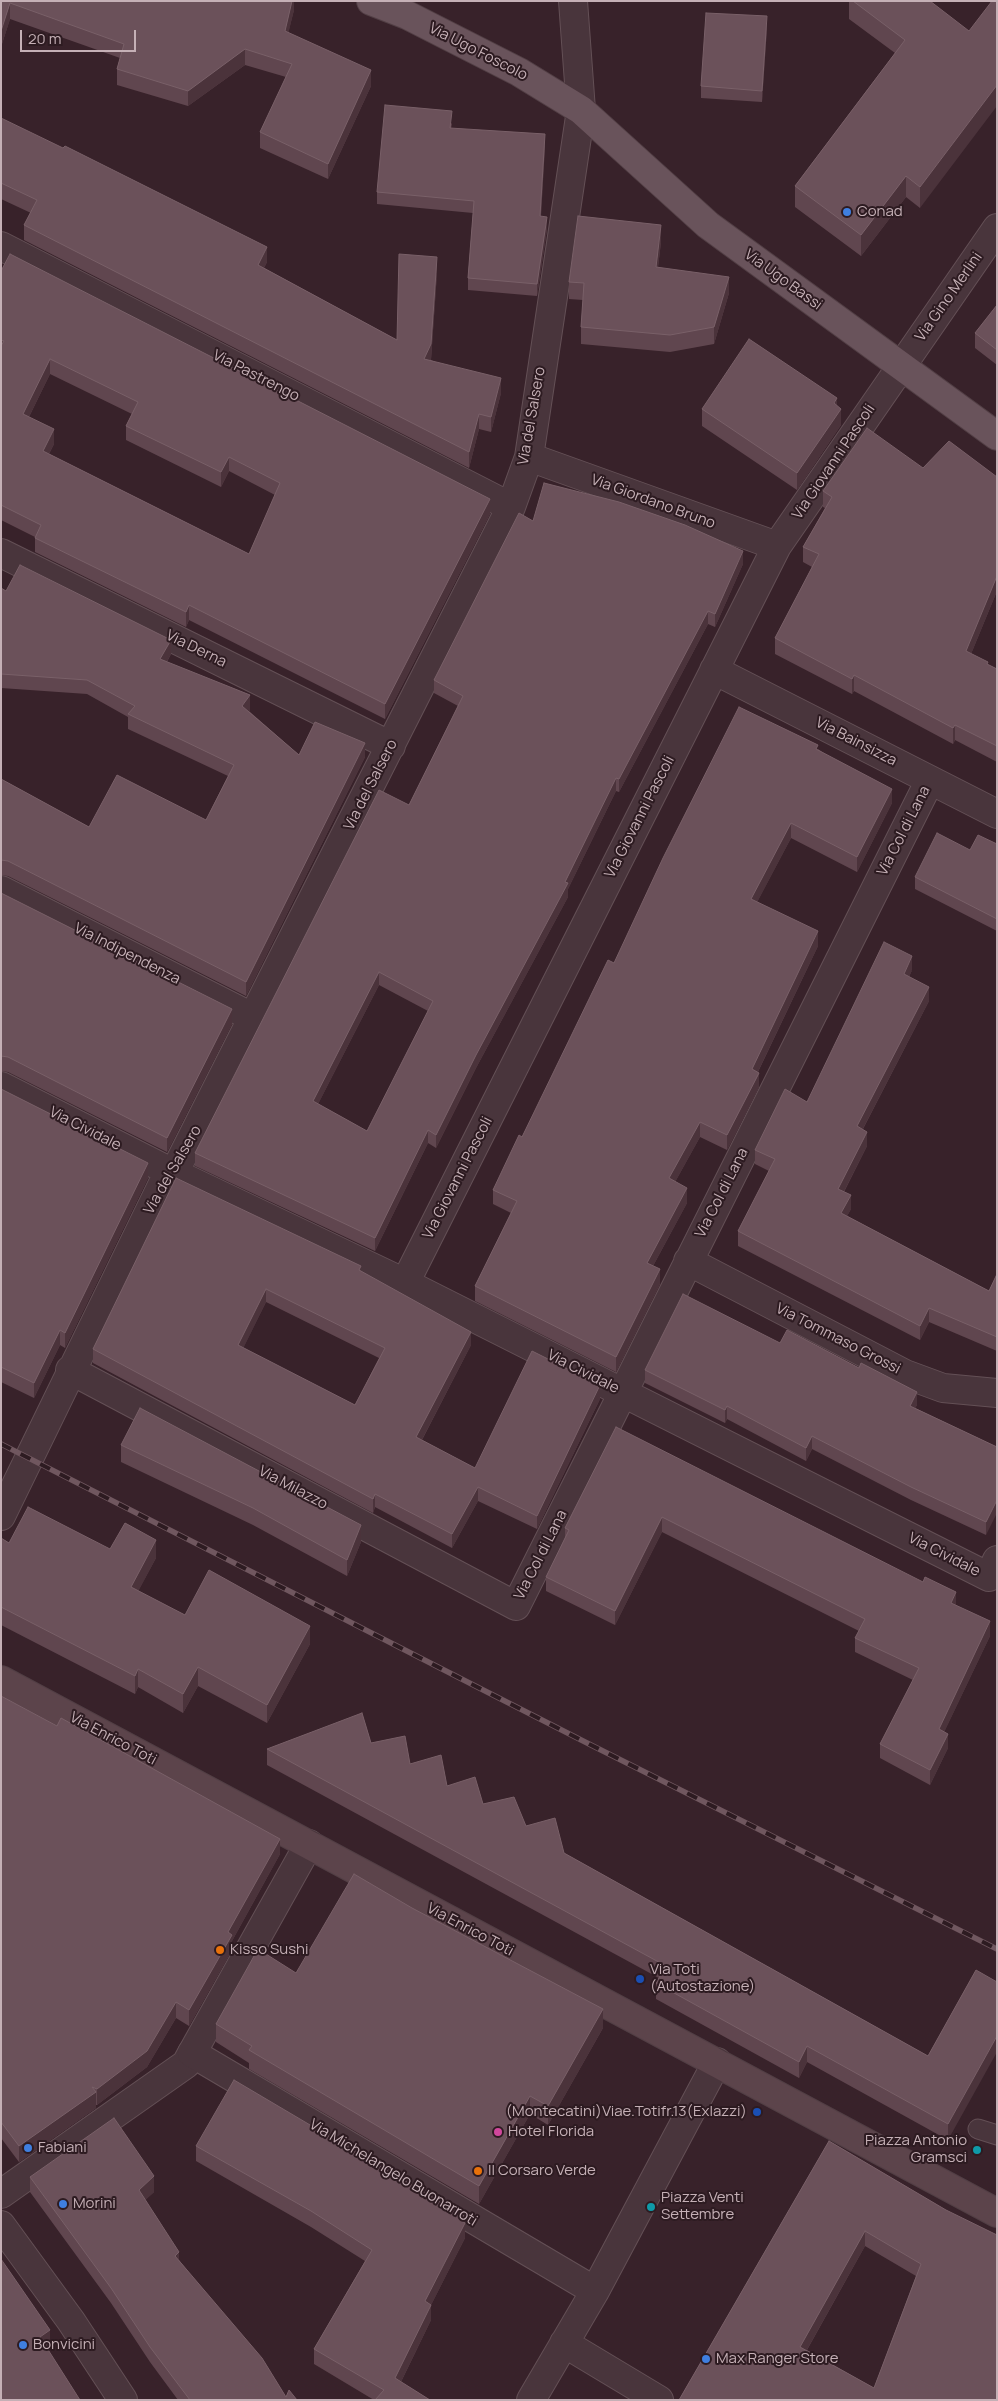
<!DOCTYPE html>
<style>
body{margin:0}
#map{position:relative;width:998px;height:2401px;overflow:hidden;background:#38222a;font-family:Manrope,sans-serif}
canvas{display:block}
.frame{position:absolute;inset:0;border:2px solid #c5b0b6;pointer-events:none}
.scale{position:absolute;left:20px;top:30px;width:116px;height:22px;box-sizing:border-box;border:2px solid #c5b0b6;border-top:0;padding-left:6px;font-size:15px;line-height:18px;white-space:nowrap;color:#c5b0b6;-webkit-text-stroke:4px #2d1b21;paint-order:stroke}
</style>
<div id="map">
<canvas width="998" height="2401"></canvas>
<div class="frame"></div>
<div class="scale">20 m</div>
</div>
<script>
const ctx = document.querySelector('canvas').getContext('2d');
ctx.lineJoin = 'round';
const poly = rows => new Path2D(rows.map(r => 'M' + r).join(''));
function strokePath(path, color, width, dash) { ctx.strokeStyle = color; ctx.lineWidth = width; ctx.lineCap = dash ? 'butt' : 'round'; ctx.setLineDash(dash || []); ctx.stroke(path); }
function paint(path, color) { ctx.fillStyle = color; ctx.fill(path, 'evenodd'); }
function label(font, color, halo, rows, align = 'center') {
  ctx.font = font + ' Manrope,sans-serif'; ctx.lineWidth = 4; ctx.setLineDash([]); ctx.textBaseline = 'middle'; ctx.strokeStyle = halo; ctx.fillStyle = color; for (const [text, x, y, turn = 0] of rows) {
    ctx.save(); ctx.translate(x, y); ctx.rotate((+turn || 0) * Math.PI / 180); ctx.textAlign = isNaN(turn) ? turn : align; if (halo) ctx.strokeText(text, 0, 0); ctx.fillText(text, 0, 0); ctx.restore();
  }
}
const service = poly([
 [978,2129,997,2135]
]);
const pedestrian = poly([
 [1,2194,186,2064,192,2053]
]);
const minor = poly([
 [1,246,511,507],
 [529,457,777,546],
 [1,553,391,746],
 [714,670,997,814],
 [1,890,254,1018],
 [1,1086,169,1171],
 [174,1173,405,1283,989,1577,997,1560],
 [688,1261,905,1374,943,1388,997,1393],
 [405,1283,777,546,997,228],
 [70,1370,516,1606,930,780],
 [1,1516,169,1171,174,1173,511,507,529,457,581,110,573,1],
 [309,1844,192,2053,595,2291],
 [1,2225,71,2321,123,2400],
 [564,2343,659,2400],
 [531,2400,595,2291,717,2062]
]);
const secondary = poly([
 [1,1680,997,2213]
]);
const primary = poly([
 [371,1,407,15,519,72,581,110,708,225,997,436]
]);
const rail = poly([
 [1,1444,591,1745,997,1949]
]);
const wall = poly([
 [1,1,294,1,294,10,288,33,371,86,328,179,260,148,260,132,286,77,245,65,188,106,117,85,117,69,120,58,10,19,1,47],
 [849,1,930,1,920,208,906,197,861,256,795,207,795,186,895,53,849,19],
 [767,28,762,102,701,98,701,86],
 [1,118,267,262,264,268,397,340,437,273,431,360,501,393,491,432,479,429,469,468,24,240,24,225,31,213,1,199],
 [452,123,451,129,545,146,541,216,547,229,537,296,468,290,468,278,473,213,377,204,377,192],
 [661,242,658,267,729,293,714,344,670,352,581,344,581,327,583,300,569,299,569,282],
 [1,271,490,514,385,719,189,620,186,627,35,552,35,537,1,520],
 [50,374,132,414,126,426,126,440,221,487,229,471,275,495,249,554,49,454,54,444,29,417],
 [997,305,997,365,975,348,975,333],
 [837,406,841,425,797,490,702,426,702,409],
 [923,468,997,477,997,591,971,654,988,665,997,669,997,762,955,740,953,744,854,691,852,694,775,654,775,638,812,567,803,562,803,547,825,508,823,507,823,491],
 [533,521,743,564,715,627,708,624,619,792,616,791,568,889,568,897,476,1068,436,1148,428,1143,375,1251,195,1166,195,1153,409,805,458,706,434,693,434,680],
 [379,985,428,1011,367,1131,318,1104],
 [1,588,6,591,171,654,167,662,250,710,249,711,299,755,365,757,246,996,8,876,1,875,1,779,89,827,206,820,228,776,128,729,128,717,87,694,1,688],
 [818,749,892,803,857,872,791,838,757,902,818,946,758,1072,759,1087,727,1150,700,1137,675,1182,687,1203,653,1266,660,1284,616,1372,475,1301,475,1286,511,1213,493,1204,493,1190,522,1137,614,963],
 [997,844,997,931,915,889,915,877,970,850],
 [1,893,232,1024,167,1152,8,1072,1,1071],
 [912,970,909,977,929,1001,863,1129,867,1146,844,1192,851,1209,847,1216,989,1291,997,1274,997,1351,929,1322,920,1340,738,1246,738,1231,769,1171,755,1164,755,1150,807,1102],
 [1,1089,148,1178,65,1348,60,1345,34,1398,1,1382],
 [176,1178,361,1271,471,1345,422,1440,475,1468,600,1399,537,1529,478,1501,452,1548,375,1507,373,1513,93,1363,93,1349],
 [266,1302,379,1358,355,1405,243,1348],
 [780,1343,859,1368,917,1405,915,1408,997,1447,986,1535,911,1500,812,1449,806,1461,727,1419,725,1423,645,1383,645,1370],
 [616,1427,956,1605,990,1636,944,1732,948,1748,930,1785,880,1758,880,1744,913,1680,855,1652,855,1638,859,1631,662,1532,615,1625,546,1591,546,1577,565,1538,565,1528],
 [121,1445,361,1542,347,1576,253,1525,121,1462],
 [1,1538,9,1543,110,1549,156,1558,138,1591,185,1615,310,1644,267,1723,198,1686,183,1713,138,1687,135,1694,1,1625],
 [1,1696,280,1854,232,1941,232,1950,189,2026,176,2018,147,2067,97,2105,96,2105,96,2108,19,2162,1,2138],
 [371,1743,447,1786,526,1826,564,1853,928,2056,976,1970,948,2140,807,2062,799,2078,656,1999,656,1983,659,1978,267,1765,267,1749],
 [296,1973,603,2028,548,2125,530,2114,479,2204,249,2069,249,2063,216,2042,216,2024],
 [829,2141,946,2210,997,2400,679,2400],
 [865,2246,916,2276,874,2388,807,2350],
 [196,2146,464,2222,465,2238,431,2305,431,2320,401,2382,430,2400,374,2400,314,2364,314,2349,365,2261,311,2227,196,2161],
 [30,2177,154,2192,145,2200,179,2260,286,2397,297,2400,178,2400,150,2362,111,2303,30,2192]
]);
const shadedWall = poly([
 [292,1,294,1,294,10,285,47,285,31],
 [10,3,10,19,1,47,1,31],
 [767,16,767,28,762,102,762,91],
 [245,49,245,65,188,106,188,91],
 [371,70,371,86,328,179,328,164],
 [997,85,997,106,920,208,920,187],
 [545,134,545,146,540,228,540,216],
 [906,176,906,197,861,256,861,235],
 [547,217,547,229,537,296,537,284],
 [661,225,661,242,656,284,656,267],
 [267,247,267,262,258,280,258,265],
 [437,257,437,273,431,359,424,374,424,359],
 [729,277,729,293,714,344,714,327],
 [50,359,50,374,23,429,23,414],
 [501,378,501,393,491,432,491,417],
 [837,398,837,414,841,409,841,425,797,490,797,473],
 [479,414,479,429,469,468,469,452],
 [54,429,54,444,43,465,43,451],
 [229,457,229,471,221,487,221,472],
 [490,499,490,514,385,719,385,704],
 [743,551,743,564,715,627,715,614],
 [997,576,997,591,966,666,966,651],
 [189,605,189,620,186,627,186,612],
 [708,611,708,624,619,792,619,779],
 [171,640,171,654,160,674,160,659],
 [854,675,854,691,852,694,852,679],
 [250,695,250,710,242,720,242,706],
 [955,725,955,740,953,744,953,728],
 [365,743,365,757,246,996,246,982],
 [616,778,616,791,568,889,568,897,476,1068,436,1148,436,1135,476,1055,565,882],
 [892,789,892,803,857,872,857,857],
 [791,823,791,838,751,914,751,899],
 [818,931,818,946,752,1084,752,1069],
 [912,956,912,970,904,988,904,974],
 [379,972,379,985,313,1114,313,1101],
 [929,987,929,1001,857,1140,857,1126],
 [232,1009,232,1024,167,1152,167,1138],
 [759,1073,759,1087,727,1150,727,1135],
 [700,1122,700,1137,669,1193,669,1178],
 [428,1130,428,1143,375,1251,375,1238],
 [867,1132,867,1146,838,1203,838,1189],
 [148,1163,148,1178,65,1348,65,1333],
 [687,1188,687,1203,647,1277,647,1263],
 [851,1195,851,1209,841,1227,841,1213],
 [660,1269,660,1284,616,1372,616,1357],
 [266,1289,266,1302,238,1359,238,1345],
 [929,1308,929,1322,920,1340,920,1326],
 [60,1330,60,1345,34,1398,34,1383],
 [471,1332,471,1345,416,1451,416,1437],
 [600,1385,600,1399,537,1529,537,1516],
 [917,1392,917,1405,910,1419,910,1406],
 [727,1406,727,1419,725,1423,725,1410],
 [812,1436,812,1449,806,1461,806,1448],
 [478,1487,478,1501,452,1548,452,1534],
 [375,1494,375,1507,373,1513,373,1499],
 [997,1500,997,1513,986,1535,986,1522],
 [662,1517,662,1532,615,1625,615,1611],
 [361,1525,361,1542,347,1576,347,1560],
 [156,1540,156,1558,131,1605,131,1587],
 [956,1592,956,1607,951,1603],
 [990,1621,990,1636,939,1743,939,1729],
 [310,1626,310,1644,267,1723,267,1705],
 [198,1667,198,1686,183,1713,183,1694],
 [138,1669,138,1687,135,1694,135,1676],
 [948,1734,948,1748,930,1785,930,1770],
 [280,1839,280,1854,232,1941,232,1950,189,2026,189,2010,228,1932],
 [176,2002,176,2018,147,2067,97,2105,97,2089],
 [603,2009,603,2028,548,2125,548,2106],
 [997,2036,997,2052,948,2140,948,2124],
 [807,2046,807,2062,799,2078,799,2062],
 [96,2092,96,2108,19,2162,19,2146],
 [530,2096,530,2114,479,2204,479,2186],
 [154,2176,154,2192,139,2206,139,2190],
 [464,2216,464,2225,465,2223,465,2238,425,2317,425,2301],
 [865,2231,865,2246,800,2362,800,2347],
 [179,2252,179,2267,175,2256],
 [431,2305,431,2320,395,2394,395,2378],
 [50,2330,50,2347,40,2354,40,2337]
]);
const building = poly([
 [1,1,292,1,285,31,371,70,328,164,260,132,292,64,245,49,188,91,117,69,124,44,10,3,1,31,1,1],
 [853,1,930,1,969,31,992,1,997,1,997,85,920,187,906,176,861,235,795,186,905,40,853,1],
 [706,13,767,16,762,91,701,86,706,13],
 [385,105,452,111,450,128,545,134,540,216,547,217,537,284,468,278,474,201,377,192,385,105],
 [1,118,63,148,65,146,267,247,258,265,397,340,399,254,437,257,431,344,424,359,501,378,491,417,479,414,469,452,24,225,37,200,1,183,1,118],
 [578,216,661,225,656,267,729,277,714,327,670,335,581,327,584,283,569,282,578,216],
 [10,254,490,499,385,704,189,605,186,612,35,538,41,525,1,505,1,346,4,341,1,340,1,271,10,254],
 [50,359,138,402,126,426,221,472,229,457,280,483,249,554,43,451,54,429,23,414,50,359],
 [997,305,997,350,975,333,997,305],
 [749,339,837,398,834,403,841,409,797,473,702,409,749,339],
 [867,428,923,468,949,441,997,477,997,576,966,651,988,662,987,664,997,669,997,746,955,725,953,728,854,675,852,679,775,638,819,554,803,547,832,497,823,491,867,428],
 [544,483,619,502,685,525,743,551,715,614,708,611,619,779,616,778,565,882,568,883,476,1055,436,1135,428,1130,375,1238,195,1153,379,790,409,805,463,696,434,680,519,513,533,521,544,483],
 [379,972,433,1001,367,1131,313,1101,379,972],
 [20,565,171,640,160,659,250,695,242,706,299,755,315,722,365,743,246,982,8,861,1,860,1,779,89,827,117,775,206,820,234,765,128,714,135,706,87,680,1,674,1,588,6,591,20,565],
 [739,707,818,745,816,749,892,789,857,857,791,823,751,899,818,931,752,1069,759,1073,727,1135,700,1122,669,1178,687,1188,647,1263,660,1269,616,1357,475,1286,517,1201,493,1190,519,1135,522,1137,608,960,614,963,663,858,739,707],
 [937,833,970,850,978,835,997,844,997,919,915,877,937,833],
 [1,893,232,1009,167,1138,8,1057,1,1056,1,893],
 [884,942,912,956,904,974,929,987,857,1126,867,1132,838,1189,851,1195,841,1213,989,1291,997,1274,997,1337,929,1308,920,1326,738,1231,775,1159,755,1150,785,1089,807,1102,884,942],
 [1,1089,148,1163,65,1333,60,1330,34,1383,1,1367,1,1089],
 [176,1178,361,1266,359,1270,471,1332,416,1437,475,1468,532,1351,600,1385,537,1516,478,1487,452,1534,375,1494,373,1499,93,1349,176,1178],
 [266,1289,385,1348,355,1405,238,1345,266,1289],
 [683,1294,780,1343,787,1330,859,1368,861,1363,917,1392,910,1406,997,1447,997,1500,986,1522,911,1487,812,1436,806,1448,727,1406,725,1410,645,1370,683,1294],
 [140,1408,361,1525,347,1560,253,1508,121,1445,140,1408],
 [616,1427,923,1582,925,1577,956,1592,951,1603,990,1621,939,1729,948,1734,930,1770,880,1744,919,1668,855,1638,865,1619,662,1517,615,1611,546,1577,569,1530,565,1528,616,1427],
 [28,1507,110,1549,125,1523,156,1540,131,1587,185,1615,209,1570,310,1626,267,1705,198,1667,183,1694,138,1669,135,1676,1,1607,1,1538,9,1543,28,1507],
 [1,1696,57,1726,61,1718,280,1839,228,1932,232,1935,189,2010,176,2002,147,2051,97,2089,92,2087,96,2092,19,2146,1,2122,1,1696],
 [362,1713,371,1743,405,1736,410,1764,441,1755,447,1786,475,1777,483,1804,514,1797,526,1826,555,1818,564,1853,928,2056,976,1970,997,1982,997,2036,948,2124,807,2046,799,2062,656,1983,666,1966,267,1749,362,1713],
 [354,1874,412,1908,603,2009,548,2106,530,2096,479,2186,249,2050,252,2046,216,2024,258,1949,296,1973,354,1874],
 [234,2080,464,2216,461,2221,465,2223,425,2301,431,2305,395,2378,430,2400,375,2400,384,2390,314,2349,372,2250,311,2211,196,2146,234,2080],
 [114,2118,154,2176,139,2190,179,2252,175,2256,262,2358,286,2397,289,2390,297,2400,190,2400,150,2347,111,2288,30,2177,114,2118],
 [829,2141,946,2210,997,2235,997,2400,679,2400,829,2141],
 [865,2231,921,2264,874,2388,800,2347,865,2231],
 [1,2259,50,2330,40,2337,80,2400,1,2400,1,2259]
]);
const markers = [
 [847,212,5,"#3f7fe0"],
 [220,1950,5,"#e8710a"],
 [640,1979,5,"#1a4fb4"],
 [757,2112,5,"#1a4fb4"],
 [498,2132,5,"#d1479c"],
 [28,2148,5,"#3f7fe0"],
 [977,2150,5,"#0f9aa8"],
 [478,2171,5,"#e8710a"],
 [63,2204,5,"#3f7fe0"],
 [651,2207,5,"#0f9aa8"],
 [23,2345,5,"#3f7fe0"],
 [706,2359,5,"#3f7fe0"]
];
const streetNames = [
 ["Via Ugo Foscolo",478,52,27],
 ["Via Ugo Bassi",783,280,36],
 ["Via Gino Merlini",949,297,-55],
 ["Via Pastrengo",256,376,27],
 ["Via del Salsero",532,416,-80],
 ["Via Giovanni Pascoli",834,462,-56],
 ["Via Giordano Bruno",653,502,20],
 ["Via Derna",196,649,26],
 ["Via Bainsizza",856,742,27],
 ["Via del Salsero",371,785,-63],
 ["Via Giovanni Pascoli",640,817,-63],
 ["Via Col di Lana",904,831,-63],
 ["Via Indipendenza",127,954,27],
 ["Via Cividale",85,1129,27],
 ["Via del Salsero",173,1170,-60],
 ["Via Giovanni Pascoli",458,1178,-63],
 ["Via Col di Lana",722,1193,-63],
 ["Via Tommaso Grossi",838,1339,27],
 ["Via Cividale",583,1372,27],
 ["Via Milazzo",293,1488,28],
 ["Via Col di Lana",541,1555,-63],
 ["Via Cividale",944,1555,27],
 ["Via Enrico Toti",113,1739,28],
 ["Via Enrico Toti",470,1930,28],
 ["Via Michelangelo Buonarroti",393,2173,31]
];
const poiNames = [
 ["Conad",857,212],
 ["Kisso Sushi",230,1950],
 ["Via Toti",650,1970],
 ["(Autostazione)",650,1987],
 ["(Montecatini)Viae.Totifr.13(Exlazzi)",747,2112,"right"],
 ["Hotel Florida",508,2132],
 ["Piazza Antonio",967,2141,"right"],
 ["Gramsci",967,2158,"right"],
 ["Fabiani",38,2148],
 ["Il Corsaro Verde",488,2171],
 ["Piazza Venti",661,2198],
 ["Settembre",661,2215],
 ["Morini",73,2204],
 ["Bonvicini",33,2345],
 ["Max Ranger Store",716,2359]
];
strokePath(service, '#645056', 21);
strokePath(pedestrian, '#645056', 30);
strokePath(minor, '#645056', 30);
strokePath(secondary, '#523f45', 30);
strokePath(primary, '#523f45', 30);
strokePath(service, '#49353c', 19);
strokePath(pedestrian, '#49353c', 28);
strokePath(minor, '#49353c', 28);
strokePath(secondary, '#5c444b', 28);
strokePath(primary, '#69535b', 28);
strokePath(rail, '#70575f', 5.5);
strokePath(rail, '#2d1b21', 4, [11]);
paint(wall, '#60464f');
paint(shadedWall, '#4b333b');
paint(building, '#6b515a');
strokePath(building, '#796068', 1);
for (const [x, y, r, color] of markers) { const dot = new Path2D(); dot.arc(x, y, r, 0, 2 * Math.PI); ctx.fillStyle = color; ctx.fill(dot); strokePath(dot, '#2d1b21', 2); }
label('15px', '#c5b0b6', '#2d1b21', streetNames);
label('15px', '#c5b0b6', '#2d1b21', poiNames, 'left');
</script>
